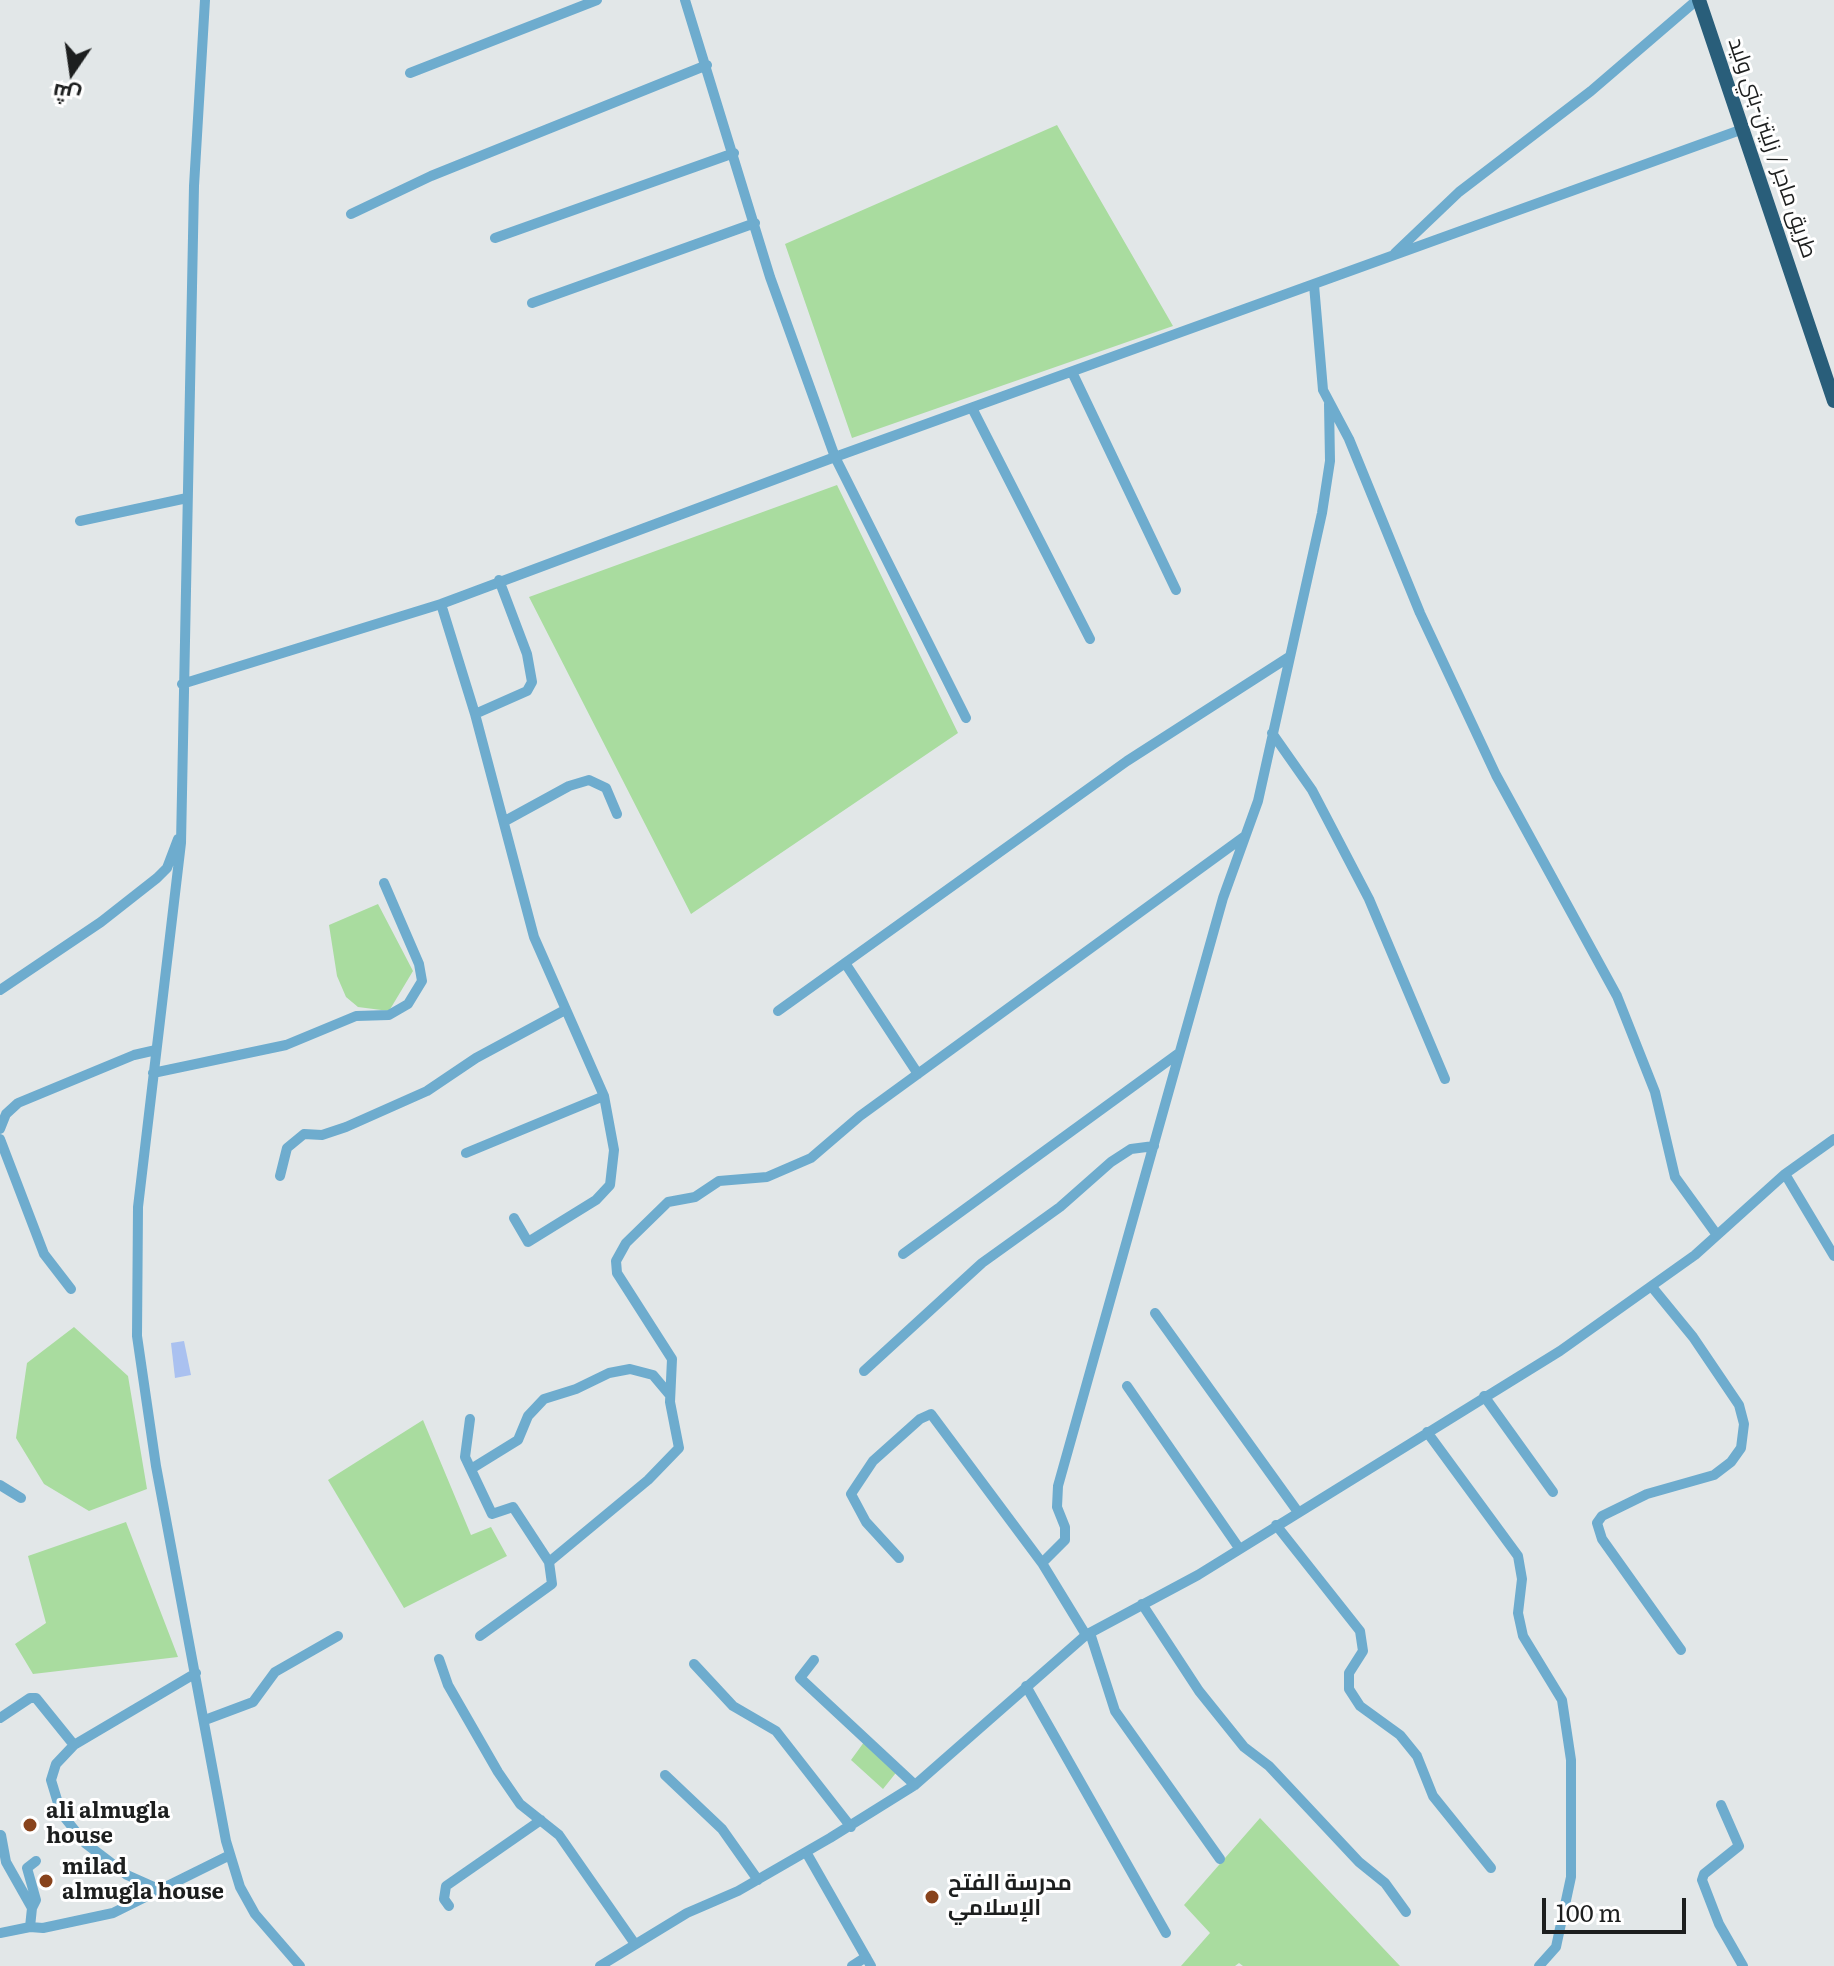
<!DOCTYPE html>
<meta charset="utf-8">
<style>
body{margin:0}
#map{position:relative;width:1834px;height:1966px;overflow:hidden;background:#e2e7e8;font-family:Literata,Cairo,serif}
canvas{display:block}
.north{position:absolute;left:32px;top:32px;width:80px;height:80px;-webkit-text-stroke:6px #fff;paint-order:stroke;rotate:193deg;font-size:22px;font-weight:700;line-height:32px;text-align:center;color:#1d1f1f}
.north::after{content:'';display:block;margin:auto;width:28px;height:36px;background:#1d1f1f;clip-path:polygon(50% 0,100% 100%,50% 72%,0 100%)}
.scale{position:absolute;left:1542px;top:1898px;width:144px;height:36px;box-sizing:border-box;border:4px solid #1d1f1f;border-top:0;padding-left:10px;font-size:24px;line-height:28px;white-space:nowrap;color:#1d1f1f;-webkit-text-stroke:6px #fff;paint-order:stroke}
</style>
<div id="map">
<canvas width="1834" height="1966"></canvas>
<div class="north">ش</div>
<div class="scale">100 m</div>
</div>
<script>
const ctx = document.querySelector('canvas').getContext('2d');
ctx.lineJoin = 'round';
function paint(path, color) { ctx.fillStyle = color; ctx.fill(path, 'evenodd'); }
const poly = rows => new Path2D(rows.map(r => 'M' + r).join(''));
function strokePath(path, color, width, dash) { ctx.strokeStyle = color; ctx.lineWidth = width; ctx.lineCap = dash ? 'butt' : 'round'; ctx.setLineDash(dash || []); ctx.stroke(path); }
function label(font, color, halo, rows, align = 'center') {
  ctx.font = font + ' Literata,Cairo,serif'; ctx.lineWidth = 6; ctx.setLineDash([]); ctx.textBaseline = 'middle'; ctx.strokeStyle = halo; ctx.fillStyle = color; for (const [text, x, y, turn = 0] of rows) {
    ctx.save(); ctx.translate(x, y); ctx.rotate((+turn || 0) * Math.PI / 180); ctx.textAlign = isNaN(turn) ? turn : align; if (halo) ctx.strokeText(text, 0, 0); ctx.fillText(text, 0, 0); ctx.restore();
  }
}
const green = poly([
 [1057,125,1173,326,852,438,785,244],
 [837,485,958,733,691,914,529,597],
 [378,904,413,971,389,1011,358,1007,346,997,337,976,329,925],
 [74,1327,128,1376,147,1489,89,1511,44,1484,16,1438,27,1363],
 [423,1420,471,1535,491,1527,507,1556,404,1608,328,1480],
 [126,1522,178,1657,33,1674,15,1644,46,1623,28,1556],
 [867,1738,899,1769,883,1789,851,1760],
 [1260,1818,1400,1966,1243,1966,1239,1963,1235,1966,1181,1966,1210,1933,1184,1905]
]);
const water = poly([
 [184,1341,191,1375,175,1378,171,1343]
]);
const minor = poly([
 [205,0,194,186,181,843,138,1207,137,1336,156,1466,226,1841,240,1887,255,1914,300,1966],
 [685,0,770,277,835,457,966,718],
 [410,73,597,0],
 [351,214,431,176,707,65],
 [495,238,734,153],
 [1395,253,1459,192,1591,91,1697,0],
 [1314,285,1323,390,1349,439,1420,613,1496,775,1617,996,1655,1092,1675,1177,1717,1235],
 [532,303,755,223],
 [1072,372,1176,590],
 [972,408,1090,639],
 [80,521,187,498],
 [441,604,475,714,534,937,604,1096,614,1150,610,1185,596,1200,528,1242,514,1218],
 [182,684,441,604,835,457,1743,129],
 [475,714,527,691,532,682,527,654,499,580],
 [1272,733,1312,790,1369,899,1445,1079],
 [505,821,569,786,589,780,606,788,617,814],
 [845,963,918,1074],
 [0,990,101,922,157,878,167,868,178,839],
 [778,1011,1127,761,1289,657],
 [153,1073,286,1045,356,1016,389,1015,408,1004,422,981,419,964,384,883],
 [0,1129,6,1114,18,1103,134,1055,156,1050],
 [0,1139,44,1254,71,1289],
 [466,1153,604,1096],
 [1785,1174,1834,1256],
 [280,1176,287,1148,304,1134,322,1135,346,1127,427,1091,476,1058,565,1010],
 [903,1254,1179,1053],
 [1652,1287,1693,1337,1739,1405,1744,1424,1741,1448,1731,1462,1714,1475,1647,1494,1602,1516,1597,1523,1602,1539,1681,1650],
 [1155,1313,1298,1512],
 [864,1371,982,1263,1060,1207,1111,1162,1131,1149,1154,1146],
 [1127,1386,1239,1548],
 [1484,1396,1553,1492],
 [470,1419,465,1457,492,1514,513,1507,549,1562],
 [1427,1432,1518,1556,1522,1579,1518,1613,1523,1636,1562,1700,1571,1760,1571,1877,1556,1947,1539,1966],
 [471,1469,518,1440,528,1416,544,1399,576,1389,609,1373,630,1369,653,1375,669,1394],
 [0,1485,21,1498],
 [1276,1525,1360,1631,1363,1651,1349,1673,1349,1689,1360,1706,1400,1735,1417,1756,1433,1796,1491,1868],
 [899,1558,866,1522,851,1494,873,1461,920,1419,931,1414,1042,1563],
 [1142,1604,1199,1691,1244,1747,1269,1766,1359,1862,1385,1883,1406,1912],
 [1090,1633,1115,1711,1220,1859],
 [1086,1635,1042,1563,1065,1540,1065,1527,1057,1507,1058,1486,1223,898,1258,801,1322,513,1330,461,1329,404],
 [480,1636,552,1584,549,1562,648,1480,679,1448,670,1402,672,1359,617,1273,616,1261,626,1243,668,1202,695,1197,719,1181,767,1177,811,1158,860,1116,1245,836],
 [439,1659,448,1685,498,1772,520,1804,559,1835,635,1944],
 [814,1660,800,1678,915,1785],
 [694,1664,733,1706,776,1731,851,1827],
 [1026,1686,1166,1933],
 [0,1718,30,1698,36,1698,74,1745],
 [205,1720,253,1702,275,1672,338,1636],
 [665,1775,722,1829,758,1880],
 [1721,1805,1739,1846,1704,1874,1702,1880,1719,1924,1743,1966],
 [1,1835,6,1862,32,1908,30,1927,43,1928,113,1913,230,1855],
 [806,1852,871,1966],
 [163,1891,127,1875,85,1843,61,1813,51,1780,56,1764,74,1745,196,1673],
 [449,1906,444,1899,446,1886,541,1820],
 [32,1908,36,1900,27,1868,36,1861],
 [0,1933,30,1927],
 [600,1966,687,1913,738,1891,830,1838,915,1785,1086,1635,1198,1575,1560,1351,1695,1255,1785,1174,1834,1139],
 [852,1966,866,1957]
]);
const highway = poly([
 [1699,0,1834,401]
]);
const markers = [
 [30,1825,8,"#88431c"],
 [46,1881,8,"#88431c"],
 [932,1897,8,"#88431c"]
];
const streetNames = [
 ["طريق ماجر / زليتن-بني وليد",1772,148,71]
];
const poiNames = [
 ["ali almugla",46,1812],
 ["house",46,1837],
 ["milad",62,1868],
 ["almugla house",62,1893],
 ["مدرسة الفتح",948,1884],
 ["الإسلامي",948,1909]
];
paint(green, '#a9dc9f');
paint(water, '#aac1f0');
strokePath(minor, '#6eacce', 10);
strokePath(highway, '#295e7a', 14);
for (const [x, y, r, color] of markers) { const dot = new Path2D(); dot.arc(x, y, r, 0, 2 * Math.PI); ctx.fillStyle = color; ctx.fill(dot); strokePath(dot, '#fff', 3); }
label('22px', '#1d1f1f', '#fff', streetNames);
label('bold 22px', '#1d1f1f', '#fff', poiNames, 'left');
</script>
